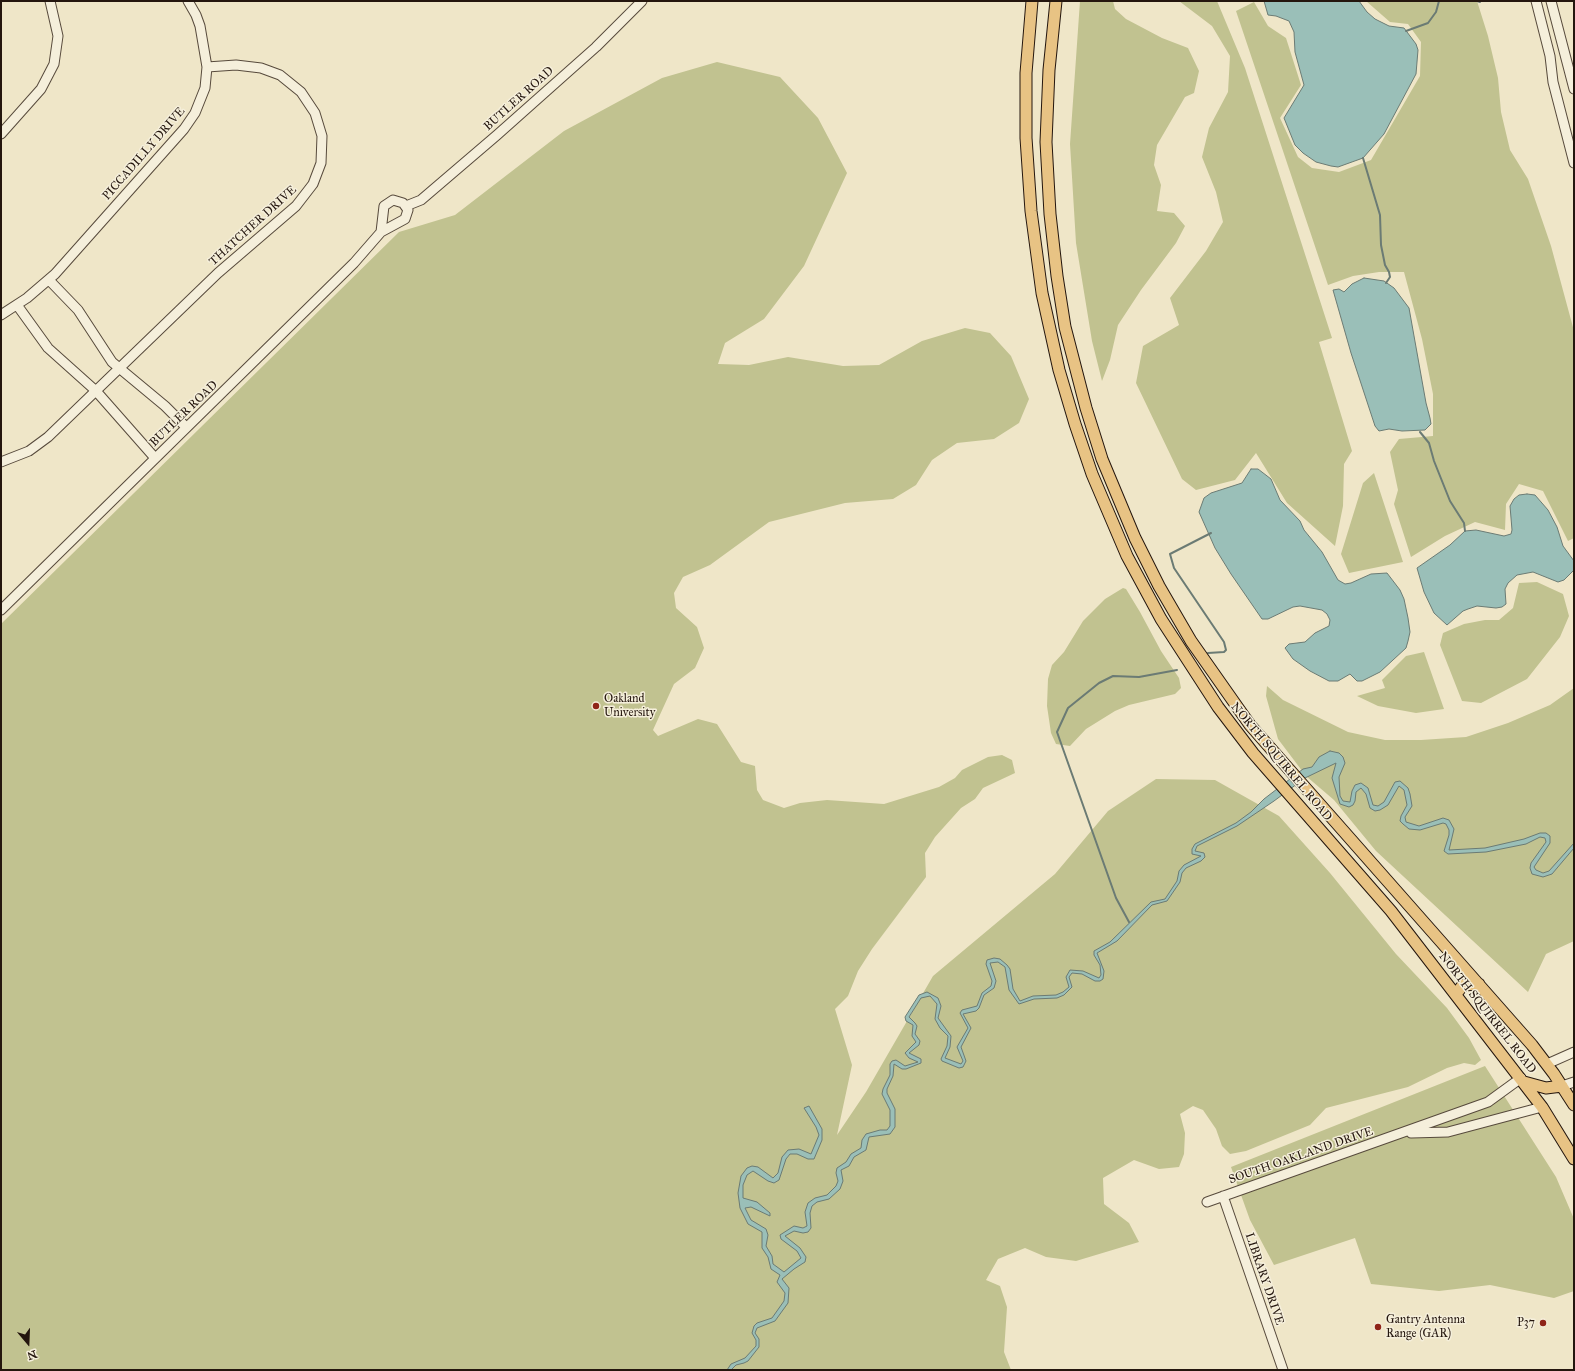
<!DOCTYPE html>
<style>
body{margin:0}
#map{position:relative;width:1575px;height:1371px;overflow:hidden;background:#efe6c8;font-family:"IM FELL Great Primer",serif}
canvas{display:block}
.frame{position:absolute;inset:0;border:2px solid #24160e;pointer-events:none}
.north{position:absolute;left:8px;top:1323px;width:40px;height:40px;-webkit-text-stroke:3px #f5efdb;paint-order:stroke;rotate:161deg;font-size:11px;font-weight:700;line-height:16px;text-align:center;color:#24160e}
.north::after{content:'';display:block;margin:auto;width:14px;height:18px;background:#24160e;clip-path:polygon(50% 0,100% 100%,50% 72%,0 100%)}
</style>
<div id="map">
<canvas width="1575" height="1371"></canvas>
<div class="frame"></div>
<div class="north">N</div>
</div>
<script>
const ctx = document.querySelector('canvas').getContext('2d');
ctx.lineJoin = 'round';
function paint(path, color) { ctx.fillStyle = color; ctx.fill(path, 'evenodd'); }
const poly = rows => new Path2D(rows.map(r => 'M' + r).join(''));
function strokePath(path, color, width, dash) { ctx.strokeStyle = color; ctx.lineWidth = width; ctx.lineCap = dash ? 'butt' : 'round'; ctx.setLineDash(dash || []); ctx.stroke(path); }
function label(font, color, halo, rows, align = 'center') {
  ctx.font = font + ' "IM FELL Great Primer",serif'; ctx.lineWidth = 3; ctx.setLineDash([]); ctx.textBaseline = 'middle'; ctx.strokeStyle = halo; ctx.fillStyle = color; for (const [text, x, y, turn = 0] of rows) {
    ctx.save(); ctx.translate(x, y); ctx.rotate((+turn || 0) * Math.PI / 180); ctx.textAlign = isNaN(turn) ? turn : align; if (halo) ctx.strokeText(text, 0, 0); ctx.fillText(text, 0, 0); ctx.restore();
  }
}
const green = poly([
 [1080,1,1113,1,1115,9,1126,19,1162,38,1188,48,1199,71,1194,93,1185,97,1157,145,1154,165,1161,185,1157,211,1174,213,1185,226,1176,243,1141,290,1118,325,1110,360,1102,381,1092,341,1076,243,1070,144],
 [1179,1,1217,1,1245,68,1332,338,1319,342,1352,451,1344,464,1343,506,1335,546,1287,503,1256,453,1235,480,1196,490,1182,479,1136,383,1143,346,1179,325,1170,298,1206,251,1223,222,1216,192,1202,157,1209,128,1228,92,1230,56,1212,26],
 [1366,1,1477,1,1488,36,1498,78,1501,112,1510,150,1528,179,1551,246,1574,331,1574,538,1568,541,1543,491,1519,484,1506,504,1505,530,1475,522,1445,536,1411,557,1394,504,1398,490,1390,452,1399,439,1433,436,1433,394,1422,339,1404,272,1379,272,1353,276,1328,285,1236,11,1254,2,1268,26,1286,38,1301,85,1280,118,1298,157,1312,168,1339,172,1371,160,1420,76,1421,42,1408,24,1390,22],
 [717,62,780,77,818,118,847,173,804,266,764,319,725,343,718,364,749,365,788,357,843,366,879,365,922,341,965,328,990,333,1011,356,1029,399,1019,423,994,439,957,443,932,460,916,485,893,499,845,503,769,522,710,565,683,577,674,593,676,608,697,627,704,648,695,668,674,684,653,730,658,736,698,719,717,724,741,762,755,766,757,790,763,800,784,808,800,803,827,800,884,804,939,787,955,778,962,770,988,757,1002,755,1012,760,1015,773,983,788,975,799,961,808,935,837,925,853,926,877,872,949,858,971,848,996,835,1009,852,1065,837,1135,866,1092,933,976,1055,874,1108,811,1156,779,1215,780,1279,816,1330,873,1396,954,1447,1008,1469,1038,1481,1060,1475,1065,1464,1063,1447,1068,1408,1087,1326,1108,1310,1125,1246,1151,1230,1154,1222,1146,1216,1129,1203,1110,1193,1106,1180,1114,1185,1133,1184,1154,1179,1167,1159,1169,1134,1160,1103,1178,1104,1204,1129,1223,1139,1242,1076,1261,1046,1257,1025,1248,998,1259,986,1280,1000,1286,1007,1307,1004,1352,1011,1370,1,1370,1,624,399,232,455,215,564,131,662,78],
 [1374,473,1403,562,1349,573,1341,554,1363,483],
 [1537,582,1563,594,1569,616,1560,637,1527,679,1481,703,1462,701,1440,645,1443,633,1464,624,1485,620,1499,620,1513,608,1519,583],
 [1123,588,1126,589,1140,612,1161,651,1179,678,1181,688,1175,694,1129,705,1115,711,1086,729,1070,746,1056,744,1051,733,1047,706,1048,679,1052,665,1064,652,1083,621,1105,599],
 [1424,652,1444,709,1416,713,1378,706,1357,696,1385,688,1382,680,1406,656],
 [1267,686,1283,700,1348,732,1385,740,1421,740,1466,737,1508,723,1550,705,1574,688,1574,941,1546,954,1528,992,1376,851,1334,800,1306,776,1278,739,1266,696],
 [1485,1066,1556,1177,1574,1219,1574,1291,1554,1298,1490,1285,1439,1291,1371,1284,1355,1238,1274,1265,1250,1220,1231,1167]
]);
const water = poly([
 [1264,1,1359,1,1367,12,1375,19,1389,26,1404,28,1416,44,1418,50,1416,74,1384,134,1363,158,1338,167,1331,166,1316,162,1303,153,1295,145,1284,118,1304,85,1295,52,1294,32,1289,21,1276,16,1268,15,1264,1],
 [1364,278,1384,281,1394,288,1409,308,1426,403,1430,418,1431,424,1425,430,1402,431,1389,429,1379,431,1375,426,1351,353,1333,290,1339,289,1344,292,1352,284,1364,278],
 [1251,469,1258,469,1271,479,1280,500,1300,521,1304,530,1322,552,1338,580,1345,584,1351,583,1371,574,1387,573,1400,590,1404,599,1408,618,1410,632,1408,641,1406,648,1380,672,1362,681,1357,681,1350,674,1338,681,1329,681,1310,671,1293,659,1285,648,1289,644,1305,642,1315,633,1329,626,1330,620,1327,614,1322,610,1300,606,1293,607,1268,619,1262,619,1231,574,1215,548,1199,512,1204,498,1211,493,1242,483,1251,469],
 [1527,494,1535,495,1548,510,1557,527,1563,546,1574,561,1574,570,1564,580,1558,582,1533,572,1517,575,1508,583,1505,589,1506,604,1502,607,1496,608,1477,606,1468,609,1463,611,1447,625,1434,613,1424,592,1417,568,1450,545,1465,531,1476,530,1504,536,1511,534,1512,530,1510,506,1514,499,1519,495,1527,494],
 [1330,751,1339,753,1343,757,1345,763,1339,777,1340,796,1343,801,1350,802,1352,791,1355,785,1361,783,1368,788,1373,805,1378,806,1384,802,1395,782,1400,781,1408,788,1410,794,1412,806,1405,817,1406,822,1419,826,1443,818,1449,820,1454,829,1449,850,1485,848,1524,839,1540,833,1546,833,1550,836,1550,843,1534,867,1536,870,1543,873,1549,871,1574,843,1574,848,1552,874,1543,877,1532,874,1530,868,1531,863,1546,842,1545,838,1540,837,1526,844,1486,852,1448,854,1444,851,1449,835,1449,830,1446,824,1443,823,1420,830,1409,829,1403,824,1400,821,1401,816,1407,805,1404,790,1399,786,1388,805,1380,810,1375,811,1370,808,1366,794,1361,788,1356,792,1355,801,1353,805,1349,807,1340,804,1332,778,1336,763,1305,778,1274,801,1237,826,1197,846,1195,851,1204,853,1205,857,1201,861,1186,868,1182,873,1180,882,1167,901,1152,905,1117,941,1097,953,1104,971,1103,979,1100,981,1095,981,1082,974,1072,973,1069,977,1072,987,1064,995,1057,998,1034,999,1019,1004,1009,990,1005,967,998,962,990,963,996,981,994,988,984,995,979,1008,976,1011,963,1014,971,1028,961,1047,966,1061,963,1067,959,1068,942,1061,941,1059,947,1046,948,1036,940,1028,935,1019,937,1004,930,996,921,998,909,1017,915,1023,917,1026,915,1034,920,1041,919,1045,909,1053,921,1059,921,1063,906,1069,902,1069,894,1064,893,1076,887,1089,887,1093,895,1109,895,1127,890,1134,869,1137,866,1150,854,1157,849,1166,841,1170,843,1181,840,1189,829,1199,817,1202,812,1206,810,1213,811,1228,808,1232,803,1233,794,1231,785,1236,800,1248,806,1257,805,1262,794,1269,782,1279,789,1288,788,1303,775,1321,757,1328,755,1333,759,1339,759,1347,748,1361,744,1363,736,1365,731,1370,727,1370,731,1364,745,1358,756,1346,756,1340,752,1333,754,1326,757,1323,772,1318,784,1301,785,1293,777,1282,780,1275,771,1269,768,1257,762,1248,762,1232,748,1224,740,1208,738,1193,741,1176,747,1168,752,1166,758,1167,773,1178,778,1173,782,1157,788,1150,799,1149,811,1154,819,1135,816,1127,804,1108,809,1106,822,1129,822,1140,814,1159,808,1159,797,1154,790,1154,786,1159,779,1180,774,1183,768,1181,753,1171,747,1175,743,1185,743,1198,757,1202,770,1213,770,1216,751,1207,745,1208,751,1220,766,1229,768,1235,766,1246,772,1256,773,1264,784,1272,801,1258,797,1251,781,1239,780,1235,794,1226,803,1228,807,1226,805,1212,808,1203,815,1198,827,1195,836,1186,838,1181,836,1173,837,1168,846,1162,851,1154,861,1148,862,1140,866,1134,880,1130,887,1130,890,1126,890,1110,882,1094,883,1089,890,1075,890,1064,892,1061,896,1060,905,1066,918,1062,909,1058,905,1053,916,1042,912,1036,913,1025,906,1021,905,1017,919,995,927,992,938,998,941,1006,938,1018,951,1036,950,1047,945,1058,961,1064,963,1061,957,1047,968,1028,960,1013,962,1010,977,1006,982,993,991,986,992,981,986,964,987,960,994,958,1000,959,1007,965,1010,969,1013,989,1020,1001,1033,996,1056,995,1063,992,1069,987,1066,977,1070,970,1083,971,1099,978,1101,975,1100,965,1094,955,1094,951,1110,942,1151,902,1165,899,1177,881,1179,871,1184,865,1201,856,1192,854,1192,849,1195,844,1236,823,1251,812,1264,799,1303,769,1312,767,1319,757,1330,751]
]);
const stream = poly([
 [1477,1,1480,2],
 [1406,31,1428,23,1436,12,1439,1],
 [1363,158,1380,215,1381,245,1385,265,1389,272,1390,277,1386,283],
 [1420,432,1429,443,1434,461,1450,501,1464,523,1465,531],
 [1208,653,1224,652,1226,650,1224,642,1174,568,1170,554,1211,533],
 [1129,922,1116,898,1057,732,1068,708,1099,683,1113,676,1139,677,1177,670]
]);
const minor = poly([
 [1536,1,1550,56,1553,82,1574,163],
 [1551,1,1574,89],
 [1,134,41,89,54,64,58,36,50,1],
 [406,206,421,200,497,135,596,47,642,1],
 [49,280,78,310,112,362,165,406,186,427],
 [17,305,48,348,96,391,155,458],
 [1,315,27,298,55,274,184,129,195,113,205,88,207,67,200,26,196,15,188,1],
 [1,462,29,451,48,437,218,273,296,206,313,184,321,163,322,136,315,113,301,92,280,75,261,68,236,65,207,67],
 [1,610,354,263,381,232,405,219,408,210,403,203,393,200,384,206,381,232],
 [1547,1064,1574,1052],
 [1562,1086,1574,1082],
 [1411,1133,1448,1132,1542,1107],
 [1223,1196,1283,1370],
 [1207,1202,1488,1102,1521,1078]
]);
const major = poly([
 [1032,1,1026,73,1026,138,1031,211,1042,293,1059,370,1075,424,1092,474,1127,556,1161,619,1218,707,1253,753,1391,911,1542,1107,1574,1159],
 [1056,1,1049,70,1046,142,1050,214,1057,276,1065,327,1086,408,1102,459,1135,538,1159,586,1191,641,1250,725,1532,1045,1554,1074,1574,1105],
 [1456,994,1463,985,1479,984],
 [1524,1082,1546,1088,1562,1086]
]);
const markers = [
 [596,706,4,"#8f2418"],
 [1543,1323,4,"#8f2418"],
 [1378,1327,4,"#8f2418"]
];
const streetNames = [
 ["BUTLER ROAD",519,99,-42],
 ["PICCADILLY DRIVE",144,154,-49],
 ["THATCHER DRIVE",253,226,-42],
 ["BUTLER ROAD",184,414,-44],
 ["NORTH SQUIRREL ROAD",1281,762,50],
 ["NORTH SQUIRREL ROAD",1487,1013,52],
 ["SOUTH OAKLAND DRIVE",1301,1156,-19],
 ["LIBRARY DRIVE",1264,1279,71]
];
const poiNames = [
 ["Oakland",604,699],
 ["University",604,713],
 ["Gantry Antenna",1386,1320],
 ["Range (GAR)",1386,1334],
 ["P37",1535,1323,"right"]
];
paint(green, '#c1c290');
paint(water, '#9abfb8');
strokePath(water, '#6b7b74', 1);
strokePath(stream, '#6b7b74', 2);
strokePath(minor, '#574a3c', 11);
strokePath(major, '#24160e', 13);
strokePath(minor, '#f5efdb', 9);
strokePath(major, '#e8c384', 11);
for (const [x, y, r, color] of markers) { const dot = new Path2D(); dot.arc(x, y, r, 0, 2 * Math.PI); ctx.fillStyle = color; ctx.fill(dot); strokePath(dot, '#f5efdb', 1.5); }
label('12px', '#24160e', '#f5efdb', streetNames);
label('12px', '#24160e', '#f5efdb', poiNames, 'left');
</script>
